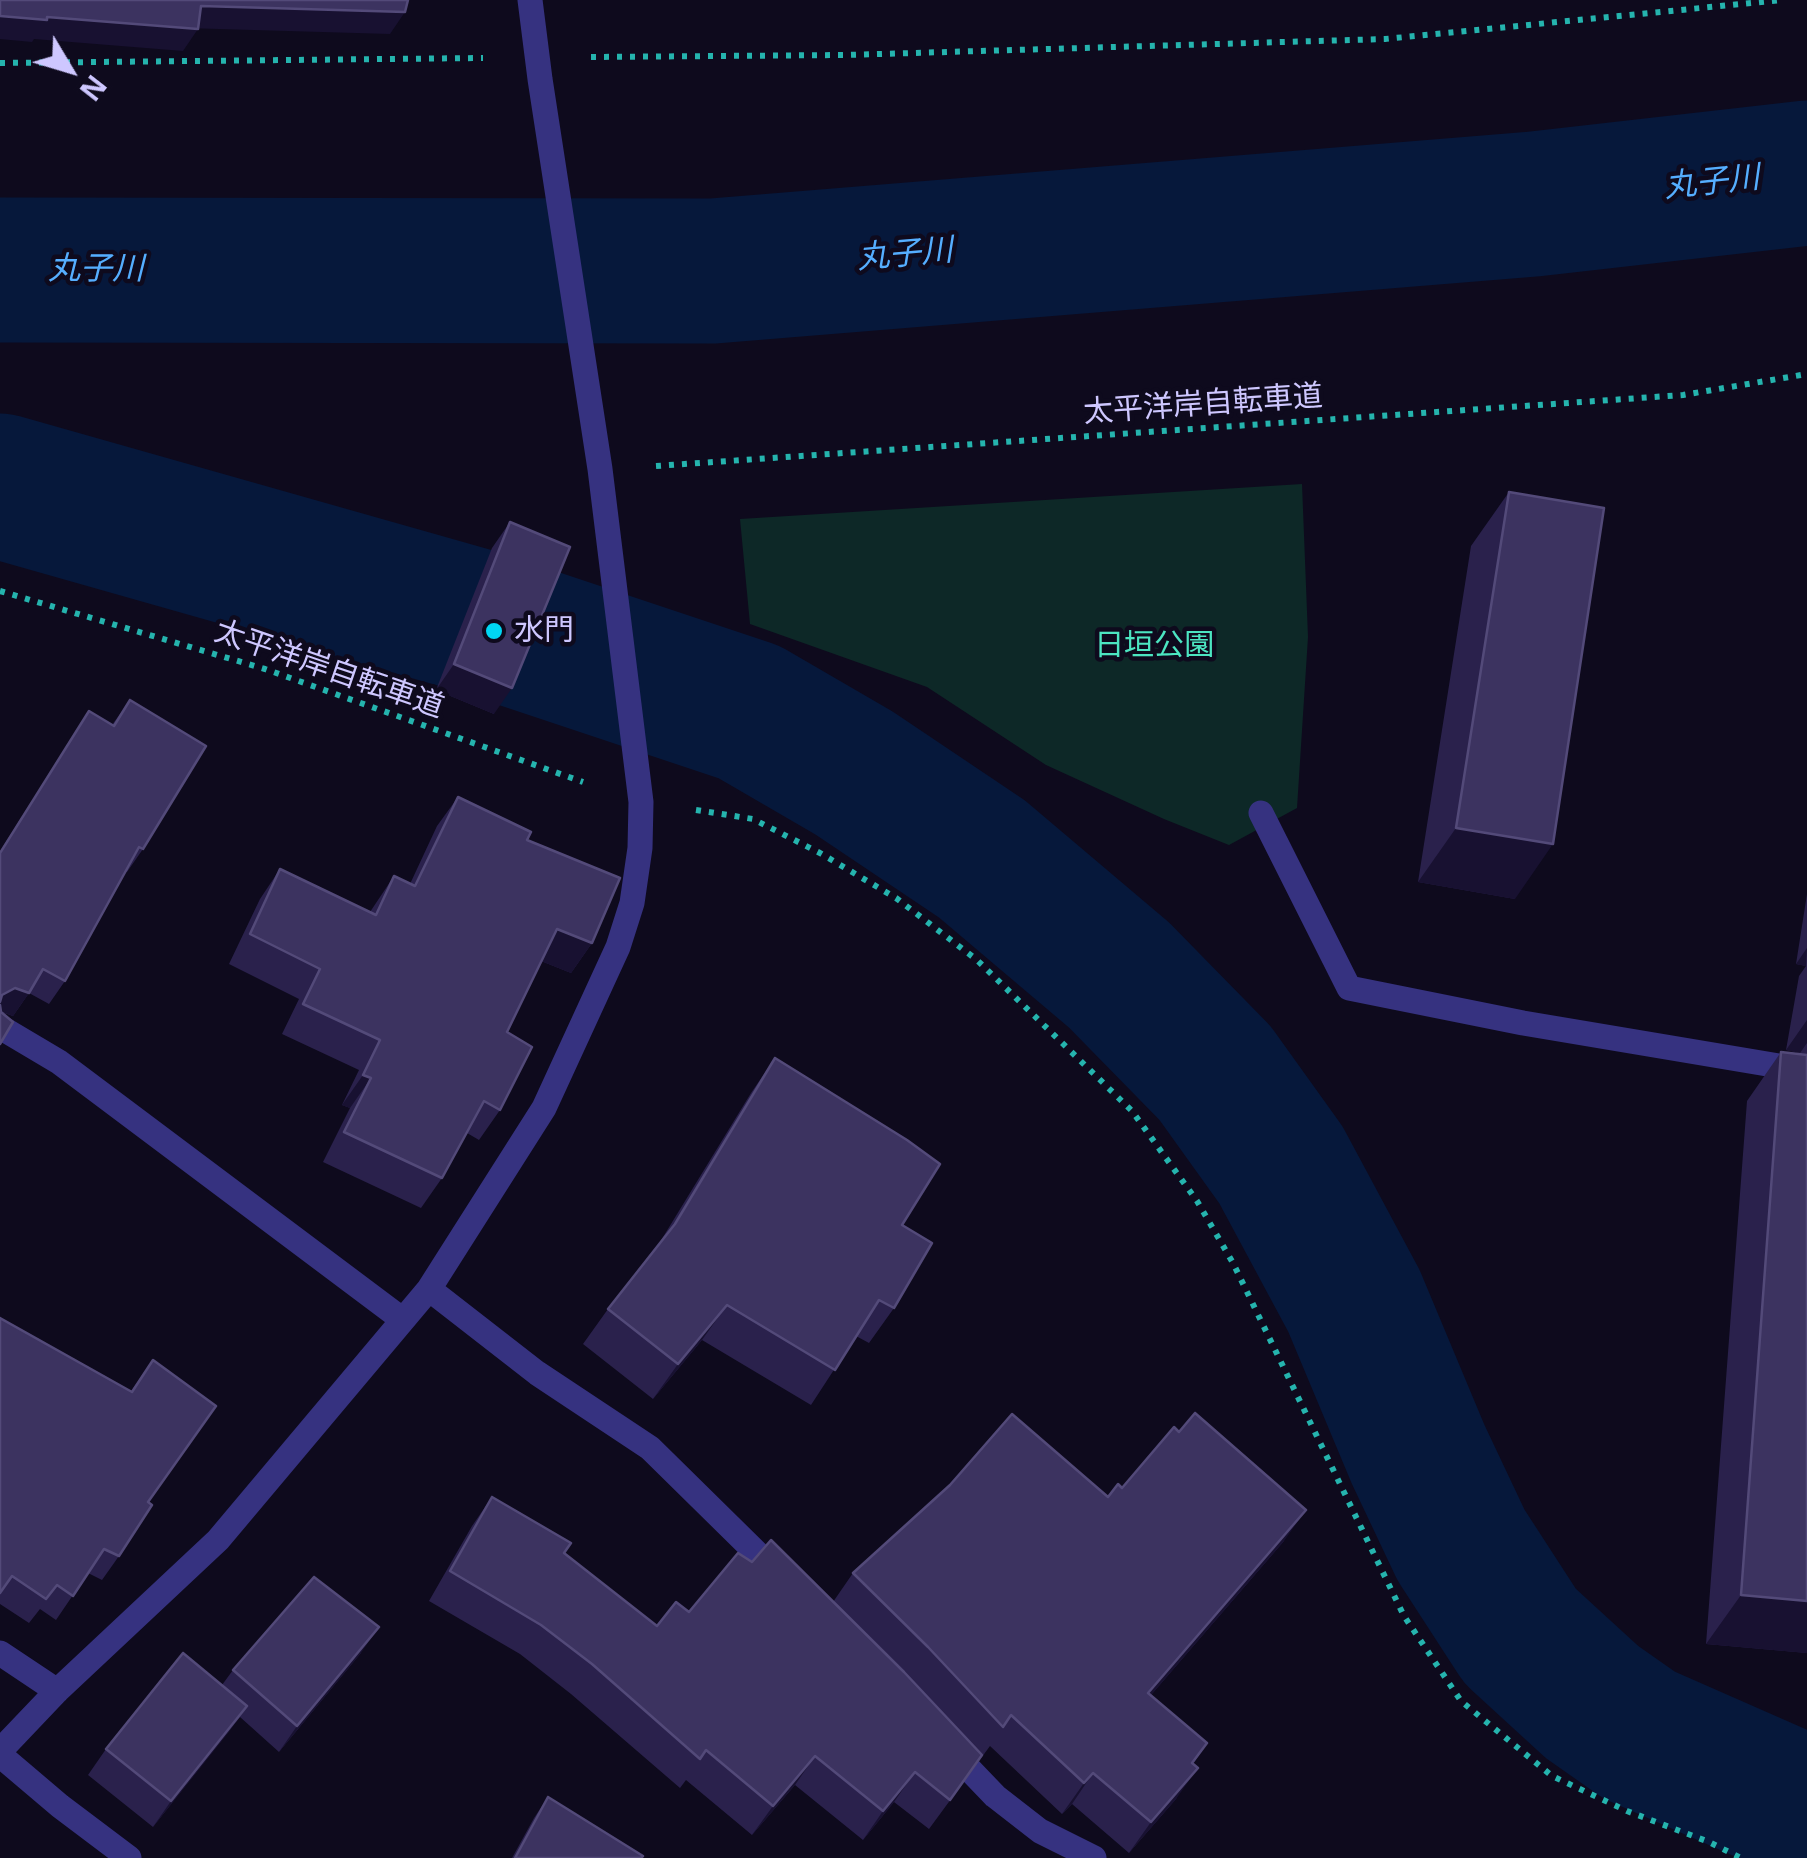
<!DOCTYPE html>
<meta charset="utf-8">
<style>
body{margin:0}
#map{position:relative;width:1807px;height:1858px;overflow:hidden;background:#0e0a1d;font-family:"Noto Sans",sans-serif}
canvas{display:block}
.north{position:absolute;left:20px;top:20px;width:100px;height:100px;-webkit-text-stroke:8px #0e0a1d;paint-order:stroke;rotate:128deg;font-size:28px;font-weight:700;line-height:40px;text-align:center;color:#cec7ff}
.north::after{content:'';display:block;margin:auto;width:35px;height:45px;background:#cec7ff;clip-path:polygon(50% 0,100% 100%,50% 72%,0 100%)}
</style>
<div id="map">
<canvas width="1807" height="1858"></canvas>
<div class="north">N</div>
</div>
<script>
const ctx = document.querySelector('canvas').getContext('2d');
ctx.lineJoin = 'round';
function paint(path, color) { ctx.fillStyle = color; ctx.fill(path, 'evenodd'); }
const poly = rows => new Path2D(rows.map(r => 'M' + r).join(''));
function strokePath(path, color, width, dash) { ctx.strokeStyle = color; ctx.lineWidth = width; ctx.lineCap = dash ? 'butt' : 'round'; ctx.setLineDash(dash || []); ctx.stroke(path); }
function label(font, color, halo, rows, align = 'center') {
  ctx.font = font + ' "Noto Sans","Noto Sans JP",sans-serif'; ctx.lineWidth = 9; ctx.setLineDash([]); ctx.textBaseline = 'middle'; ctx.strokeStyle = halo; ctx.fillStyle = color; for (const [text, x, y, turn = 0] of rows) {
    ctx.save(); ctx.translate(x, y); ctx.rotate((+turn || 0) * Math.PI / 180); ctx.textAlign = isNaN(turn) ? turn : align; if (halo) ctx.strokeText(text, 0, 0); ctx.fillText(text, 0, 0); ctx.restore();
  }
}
const green = poly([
 [1302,484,1308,637,1297,808,1229,845,1164,819,1046,765,927,687,750,624,740,519]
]);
const river = poly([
 [0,270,713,271,1534,204,1807,173],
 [0,486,476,621,749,712,854,773,982,859,1119,975,1215,1073,1281,1165,1354,1301,1418,1454,1461,1545,1520,1636,1592,1702,1639,1735,1807,1809]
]);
const path = poly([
 [591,57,845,55,1385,39,1782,0],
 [0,63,483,58],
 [656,466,1683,395,1807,374],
 [0,591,265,669,583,782],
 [696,810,753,819,820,853,896,898,977,960,1132,1111,1197,1201,1233,1263,1404,1616,1461,1701,1552,1776,1627,1811,1709,1842,1741,1858]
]);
const service = poly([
 [1261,813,1349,988,1523,1023,1779,1066,1807,1069]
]);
const minor = poly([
 [0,1027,59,1062,403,1320],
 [429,1289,537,1373,650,1448,780,1576],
 [0,1653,57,1691],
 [948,1747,995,1796,1040,1831,1094,1858],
 [0,1751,57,1691,218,1540,429,1289,544,1108,618,947,632,903,640,848,641,802,600,469,540,79,530,0],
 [0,1755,60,1806,129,1858]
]);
const wall = poly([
 [1509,492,1515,899,1418,882,1471,546],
 [510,522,494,714,436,690,492,548],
 [130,700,143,849,127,872,126,871,65,981,49,1004,29,993,13,1016,1,1012,0,1044,0,851,89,711,112,725],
 [458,797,527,840,592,943,571,973,541,961,507,1032,500,1110,479,1140,467,1133,442,1178,421,1208,323,1162,350,1108,342,1105,359,1070,282,1034,299,999,229,964,260,899,280,869,370,912,394,876,410,884,437,826],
 [1807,894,1807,1653,1706,1644,1747,1101,1781,1052,1799,1054,1800,1053,1786,1050,1799,976,1806,966,1796,964],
 [775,1058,902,1225,894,1308,869,1343,856,1336,811,1405,702,1340,653,1399,583,1344,608,1309,660,1242,751,1093],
 [0,1318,131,1391,153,1360,148,1502,119,1556,102,1580,88,1573,56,1620,40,1609,29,1623,0,1604],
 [1122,1488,1284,1541,1151,1695,1207,1743,1193,1764,1176,1799,1129,1853,1072,1804,1062,1814,990,1746,929,1829,894,1802,863,1840,795,1785,752,1835,686,1780,680,1788,571,1694,520,1654,429,1601,472,1526,492,1497,657,1626,689,1612,752,1562,833,1602,853,1573,1108,1497],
 [361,1653,279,1752,240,1717,153,1827,88,1775,106,1749,222,1685,233,1670],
 [548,1797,641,1858,512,1858,534,1818]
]);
const shadedWall = poly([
 [201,6,405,12,390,34,185,28],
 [0,16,47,17,198,29,183,51,34,39,32,42,0,39],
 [454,664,512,688,494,714,436,690],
 [1456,828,1553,844,1515,899,1418,882],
 [557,929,592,943,571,973,536,959],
 [1807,948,1806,966,1796,964],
 [15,988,29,993,13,1016,0,1011,0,999,2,995],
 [1807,1020,1807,1043,1800,1053,1786,1050],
 [363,1075,371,1078,350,1108,342,1105],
 [727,1305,702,1340,653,1399,678,1364],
 [1306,1510,1284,1541,1126,1724,1148,1693],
 [1741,1595,1807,1601,1807,1653,1706,1644],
 [379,1627,361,1653,279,1752,297,1726],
 [247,1706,229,1732,153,1827,171,1801],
 [815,1756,795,1785,752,1835,773,1806],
 [1198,1768,1176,1799,1129,1853,1151,1822],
 [915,1772,894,1802,863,1840,883,1811],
 [1093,1773,1072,1804,1062,1814,1084,1783]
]);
const building = poly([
 [0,0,408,0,405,12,201,6,198,29,47,17,47,20,0,16,0,0],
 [1509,492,1604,508,1553,844,1456,828,1509,492],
 [510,522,570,547,512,688,454,664,510,522],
 [130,700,206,746,143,849,139,847,65,981,43,969,29,993,15,988,2,995,0,1002,0,853,89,711,114,726,130,700],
 [458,797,531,832,527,840,620,878,592,943,557,929,507,1032,532,1047,500,1110,484,1101,442,1178,344,1132,371,1078,363,1075,380,1040,303,1004,320,969,250,934,280,869,376,915,394,876,415,886,458,797],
 [0,1005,1,1012,13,1022,0,1044,0,1005],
 [1781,1052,1807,1055,1807,1601,1741,1595,1781,1052],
 [775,1058,907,1140,940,1164,902,1225,932,1243,894,1308,879,1300,835,1370,727,1305,678,1364,608,1309,675,1224,775,1058],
 [0,1318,132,1392,153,1360,216,1406,148,1502,152,1505,119,1556,104,1549,73,1596,57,1585,46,1599,12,1576,0,1593,0,1318],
 [1195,1413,1306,1510,1148,1693,1207,1743,1192,1763,1198,1768,1151,1822,1093,1773,1084,1783,1011,1715,1003,1727,928,1647,853,1573,950,1485,1012,1414,1108,1497,1118,1484,1122,1488,1174,1427,1179,1432,1195,1413],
 [492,1497,571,1543,564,1553,657,1626,676,1602,689,1612,738,1553,752,1562,771,1540,904,1672,982,1755,950,1800,915,1772,883,1811,815,1756,773,1806,706,1750,700,1759,592,1664,541,1625,450,1571,492,1497],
 [314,1577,379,1627,297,1726,233,1670,314,1577],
 [183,1653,247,1706,171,1801,106,1749,183,1653],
 [548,1797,643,1856,641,1858,515,1858,548,1797]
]);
const markers = [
 [494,631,10,"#00d6f2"]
];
const streetNames = [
 ["太平洋岸自転車道",1203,405,-4],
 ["太平洋岸自転車道",329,670,19]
];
const poiNames = [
 ["水門",514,631]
];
const parkNames = [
 ["日垣公園",1154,646]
];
const waterNames = [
 ["丸子川",1712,183,-6],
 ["丸子川",905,255,-5],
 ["丸子川",96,270]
];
paint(green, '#0d2827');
strokePath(river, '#06183b', 145);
strokePath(path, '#25b4ae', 6, [5, 8]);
strokePath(service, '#363280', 25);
strokePath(minor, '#363280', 25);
paint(wall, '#2a214c');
paint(shadedWall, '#181131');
paint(building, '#3c3360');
strokePath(building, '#534a79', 2.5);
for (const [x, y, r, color] of markers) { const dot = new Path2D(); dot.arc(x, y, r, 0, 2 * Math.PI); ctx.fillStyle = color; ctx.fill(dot); strokePath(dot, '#0e0a1d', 4); }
label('30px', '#cec7ff', '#0e0a1d', streetNames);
label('30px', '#cec7ff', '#0e0a1d', poiNames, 'left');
label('30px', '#4ce5c1', '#0e0a1d', parkNames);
label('italic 32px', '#55aeff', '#0e0a1d', waterNames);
</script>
